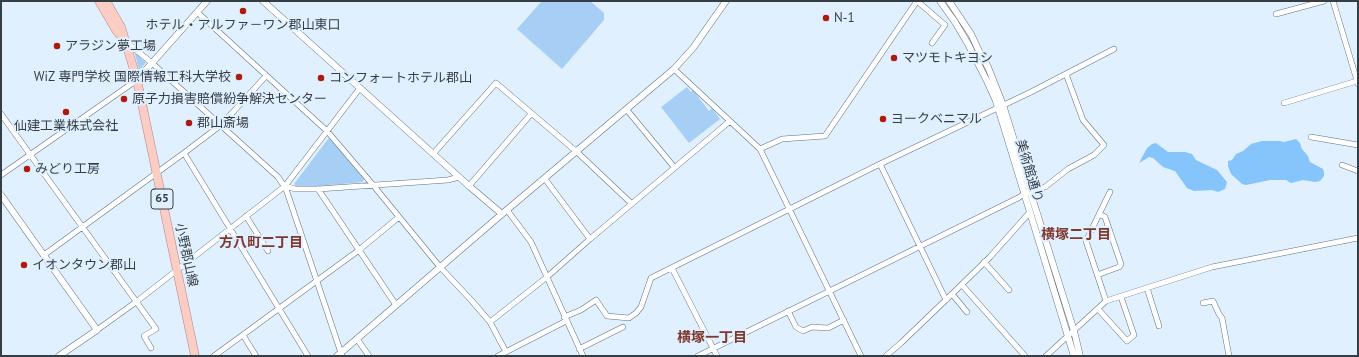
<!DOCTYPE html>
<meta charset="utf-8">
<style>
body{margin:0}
#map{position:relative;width:1359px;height:357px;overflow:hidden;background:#e0f0ff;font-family:"PT Sans",sans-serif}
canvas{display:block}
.frame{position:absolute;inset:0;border:2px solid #363e45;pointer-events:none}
</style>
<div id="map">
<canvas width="1359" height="357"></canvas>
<div class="frame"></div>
</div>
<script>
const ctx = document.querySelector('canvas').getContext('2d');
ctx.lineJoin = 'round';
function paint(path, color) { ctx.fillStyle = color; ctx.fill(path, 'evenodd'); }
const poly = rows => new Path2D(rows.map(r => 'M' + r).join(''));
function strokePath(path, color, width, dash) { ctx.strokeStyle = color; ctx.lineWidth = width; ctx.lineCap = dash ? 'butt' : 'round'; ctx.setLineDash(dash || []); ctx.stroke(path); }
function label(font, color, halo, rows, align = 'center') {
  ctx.font = font + ' "PT Sans","Noto Sans JP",sans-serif'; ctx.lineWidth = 4; ctx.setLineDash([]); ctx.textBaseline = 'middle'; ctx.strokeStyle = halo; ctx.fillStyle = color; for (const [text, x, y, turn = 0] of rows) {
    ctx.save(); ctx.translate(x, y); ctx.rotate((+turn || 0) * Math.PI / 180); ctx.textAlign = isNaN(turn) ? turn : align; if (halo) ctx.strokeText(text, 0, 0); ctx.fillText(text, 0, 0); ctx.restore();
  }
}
const green = poly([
 [542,1,590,1,604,13,604,20,562,69,517,29],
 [136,53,146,63,139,70,135,54],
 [687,87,691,92,693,90,709,111,712,108,720,119,689,143,661,107],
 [330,138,364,179,363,182,297,188,294,184,328,139]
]);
const water = poly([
 [1296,139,1300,143,1302,149,1308,156,1310,162,1323,169,1324,172,1324,176,1320,181,1315,182,1303,180,1291,183,1286,180,1270,180,1246,185,1242,184,1231,174,1228,166,1228,161,1232,160,1236,154,1243,151,1251,144,1262,141,1279,141,1284,142],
 [1156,143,1168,152,1185,152,1192,154,1196,160,1217,170,1227,182,1225,189,1218,192,1212,190,1194,191,1187,188,1175,171,1163,167,1153,158,1149,157,1139,163,1147,148,1152,144]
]);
const minor = poly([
 [1333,1,1358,84],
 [197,12,327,131,373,185,440,267,472,301,490,322,506,352],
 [1276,14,1324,1],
 [126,42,152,63,278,177,282,183,285,186,342,356],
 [674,69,760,149,861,356],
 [1284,103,1357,81],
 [627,110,674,167],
 [1,114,156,329,144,336,151,348],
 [1311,137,1358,145],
 [760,149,782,139,825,136,917,1,945,25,932,43],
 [184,153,308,356],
 [433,154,496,83,577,152,632,204],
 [880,164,946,300],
 [1342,165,1358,171],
 [1,175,137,80],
 [545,179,590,239],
 [285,186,295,189,318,189,448,180,459,177],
 [469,186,531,114],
 [318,189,396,305],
 [507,210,531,242,583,356],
 [246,216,268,251],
 [44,255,184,153,221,125,266,76],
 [984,262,1009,290],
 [672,268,717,356],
 [1097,275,1119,267,1121,264,1105,217,1099,214],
 [962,285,1025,356],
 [1147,288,1159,326],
 [952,294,967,312],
 [1106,301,1086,241,1110,192],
 [1203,303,1213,301,1219,314,1222,318,1229,356],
 [1098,309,1127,341,1134,335,1121,297],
 [788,311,796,327,803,331,812,327,828,328,844,320],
 [564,317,581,310,596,300,607,316,629,318,636,313,641,307,651,278,880,164,1031,92,1114,49],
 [490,322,547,277,590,239,730,121],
 [97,330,136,302,285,186,360,88],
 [243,335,256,356],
 [357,339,369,356],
 [579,349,623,327],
 [214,356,359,250,399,217],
 [498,356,566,321],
 [698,356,1018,198,1024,194,1045,187,1068,169,1094,155,1104,145,1083,120,1066,74],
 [886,356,901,343,952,294,990,257,1030,212],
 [1046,356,1106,301,1212,267,1358,238]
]);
const tertiary = poly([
 [263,1,469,186,502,214],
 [940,1,955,22,968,44,987,81,996,101,1074,356],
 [949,1,971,34,979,51,988,67,1003,105,1074,331,1080,356],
 [137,80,207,1],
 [1,195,97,330,59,356],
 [337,356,502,214,674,69,693,48,726,1]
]);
const primary = poly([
 [99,1,116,30,123,39],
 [106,1,121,27,137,80,195,356]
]);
const markers = [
 [243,11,4,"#ac1c0e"],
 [826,18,4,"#ac1c0e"],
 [57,46,4,"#ac1c0e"],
 [894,58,4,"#ac1c0e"],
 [239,77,4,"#ac1c0e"],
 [321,78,4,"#ac1c0e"],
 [124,99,4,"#ac1c0e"],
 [66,112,4,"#ac1c0e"],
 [883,119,4,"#ac1c0e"],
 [189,123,4,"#ac1c0e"],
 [27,169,4,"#ac1c0e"],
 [24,265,4,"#ac1c0e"]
];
const shields = [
 [162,199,22]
];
const shieldNames = [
 ["65",162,199]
];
const poiNames = [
 ["N-1",834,18],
 ["ホテル・アルファ－ワン郡山東口",243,25,"center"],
 ["アラジン夢工場",65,46],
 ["マツモトキヨシ",902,58],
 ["WiZ 専門学校 国際情報工科大学校",231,77,"right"],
 ["コンフォートホテル郡山",329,78],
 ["原子力損害賠償紛争解決センター",132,99],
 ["ヨークベニマル",891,119],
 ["郡山斎場",197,123],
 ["仙建工業株式会社",66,126,"center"],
 ["みどり工房",35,169],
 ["イオンタウン郡山",32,265]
];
const streetNames = [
 ["美術館通り",1029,171,73],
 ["小野郡山線",186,255,78]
];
const neighbourhoodNames = [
 ["横塚二丁目",1076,235],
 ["方八町二丁目",261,243],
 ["横塚一丁目",712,338]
];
paint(green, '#a7cff5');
paint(water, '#86c4fc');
strokePath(minor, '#607282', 6);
strokePath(tertiary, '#607282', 7);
strokePath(primary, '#b5857f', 9);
strokePath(minor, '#fff', 5);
strokePath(tertiary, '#fff', 6);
strokePath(primary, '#fccdc5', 8);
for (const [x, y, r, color] of markers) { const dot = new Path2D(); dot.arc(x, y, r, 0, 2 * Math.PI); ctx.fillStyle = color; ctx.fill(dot); strokePath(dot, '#e0f0ff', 1.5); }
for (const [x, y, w] of shields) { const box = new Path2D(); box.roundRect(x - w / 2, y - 10, w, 20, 3); ctx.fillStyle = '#e0f0ff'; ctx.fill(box); strokePath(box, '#363e45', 1); }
label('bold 12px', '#363e45', null, shieldNames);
label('13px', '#363e45', '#e0f0ff', poiNames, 'left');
label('13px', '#363e45', '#e0f0ff', streetNames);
label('bold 14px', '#7e382e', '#e0f0ff', neighbourhoodNames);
</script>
